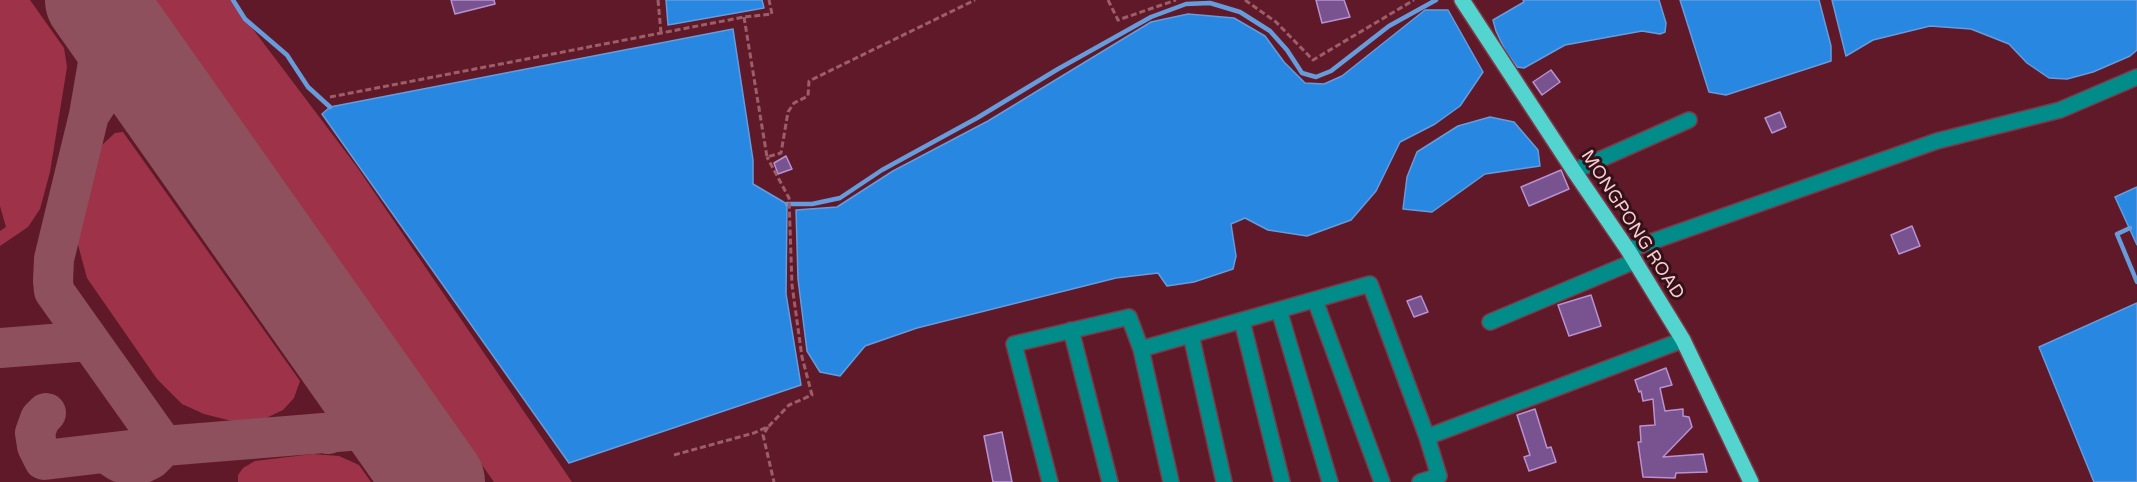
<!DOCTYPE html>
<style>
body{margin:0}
canvas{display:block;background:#601929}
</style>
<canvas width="2137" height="482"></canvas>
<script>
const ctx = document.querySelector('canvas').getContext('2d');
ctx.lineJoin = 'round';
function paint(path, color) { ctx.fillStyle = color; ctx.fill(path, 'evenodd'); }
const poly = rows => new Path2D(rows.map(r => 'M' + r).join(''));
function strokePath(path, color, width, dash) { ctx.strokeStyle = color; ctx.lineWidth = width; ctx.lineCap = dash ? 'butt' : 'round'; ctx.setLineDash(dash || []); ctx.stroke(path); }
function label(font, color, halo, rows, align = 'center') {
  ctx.font = font + ' "Varela Round",sans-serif'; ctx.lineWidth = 6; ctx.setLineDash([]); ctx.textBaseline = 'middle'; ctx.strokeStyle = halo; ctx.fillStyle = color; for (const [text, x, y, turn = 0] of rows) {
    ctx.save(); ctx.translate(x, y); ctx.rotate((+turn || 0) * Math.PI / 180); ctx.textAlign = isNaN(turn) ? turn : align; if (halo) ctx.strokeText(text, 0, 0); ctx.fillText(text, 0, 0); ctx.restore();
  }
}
const green = poly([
 [0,0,30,0,64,48,67,67,50,172,40,209,28,227,0,246,0,231,6,227,0,206],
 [153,0,231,0,357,167,572,482,494,482],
 [123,132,300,381,294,398,283,410,262,420,232,421,204,414,182,404,157,379,87,278,77,241,79,211,88,173,102,145,115,133],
 [313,454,339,456,359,465,371,482,238,482,238,475,243,468,255,461]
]);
const water = poly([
 [666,0,762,0,764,8,668,25,666,0],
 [1523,0,1659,0,1666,23,1665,32,1660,34,1642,31,1565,45,1524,68,1517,67,1506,52,1496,31,1493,20,1524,2,1523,0],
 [1680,0,1819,0,1831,46,1831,61,1726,95,1709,92,1680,0],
 [1832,0,2137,0,2137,50,2130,56,2093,72,2067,79,2049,78,2027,63,2009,44,1971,29,1930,26,1873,40,1846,56,1832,0],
 [1425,10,1448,10,1483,72,1460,106,1435,124,1400,142,1376,191,1351,220,1307,236,1268,230,1245,218,1231,224,1236,256,1233,269,1194,282,1167,286,1158,273,1116,278,917,328,865,346,840,376,820,372,807,351,798,279,796,210,837,207,893,171,988,121,1151,22,1188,14,1234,18,1265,36,1284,62,1305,83,1324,84,1342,76,1425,10],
 [733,29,753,160,753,184,787,204,786,294,801,385,569,463,322,114,330,107,733,29],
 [1490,117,1514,122,1538,150,1540,166,1485,174,1432,212,1403,209,1407,177,1417,152,1458,126,1490,117],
 [2137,187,2137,245,2115,197,2137,187],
 [2137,303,2137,482,2094,482,2039,347,2137,303]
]);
const stream = poly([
 [233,0,245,19,287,55,308,87,330,107],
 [787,204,812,204,840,198,882,170,977,118,1058,69,1151,17,1186,4,1210,3,1240,12,1270,31,1287,50,1302,73,1316,77,1331,71,1389,26,1436,0],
 [2130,228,2117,234,2137,282]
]);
const taxiway = poly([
 [99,6,104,18,103,34,89,115,54,259,53,281,54,291,164,446,151,459,141,464,129,465,119,462,105,453],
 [89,115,102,95,113,88,128,84,141,85,151,88,163,97],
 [0,348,89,341],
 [46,413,40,419,35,433,37,446,44,460,164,446,373,429,388,431,396,434,413,451],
 [328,434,343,425,352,415,357,404,359,393,356,370]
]);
const runway = poly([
 [95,0,435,482]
]);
const building = poly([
 [451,0,494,0,495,4,455,14,451,0],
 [1316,0,1344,0,1350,17,1322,23,1316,0],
 [1551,70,1560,82,1542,95,1533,82,1551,70],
 [1780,112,1786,127,1772,133,1765,118,1780,112],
 [786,156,792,169,778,174,774,163,786,156],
 [1561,170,1569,189,1529,206,1521,187,1561,170],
 [1912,226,1920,246,1899,254,1891,235,1912,226],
 [1591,295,1601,326,1569,336,1558,305,1591,295],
 [1421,296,1428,312,1414,317,1407,301,1421,296],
 [1666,368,1672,385,1660,388,1665,411,1683,409,1683,416,1689,417,1692,427,1663,457,1703,454,1707,472,1676,473,1675,478,1643,477,1638,442,1641,442,1640,426,1655,425,1653,399,1643,401,1641,391,1639,392,1635,380,1666,368],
 [1535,409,1547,448,1551,447,1556,462,1529,471,1524,457,1530,455,1517,415,1535,409],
 [1002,432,1012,482,993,482,984,436,1002,432]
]);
const path = poly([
 [658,0,661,33],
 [1108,0,1118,20,1176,0],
 [1245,0,1276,22,1313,60,1414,0],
 [744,17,767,157,781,153,788,112,794,103,808,96,809,81,975,0],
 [330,97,744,17,772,14,769,0],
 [768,427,763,435,774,482],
 [674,455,754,433,769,426,789,405,812,395,802,357,792,285,789,198,767,157]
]);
const minor = poly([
 [1574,171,1689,120],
 [1628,250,1937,141,2060,110,2137,77],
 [1315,300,1382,482],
 [1279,310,1330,482],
 [1242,321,1282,482],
 [1490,322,1635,261],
 [1071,330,1110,482],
 [1191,335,1224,482],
 [1141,349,1171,482],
 [1427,437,1683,340],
 [1050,482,1014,344,1129,317,1141,349,1370,284,1427,437,1439,476,1420,482]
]);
const major = poly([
 [1462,0,1574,171,1628,250,1683,340,1751,482]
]);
const streetNames = [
 ["MONGPONG ROAD",1632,225,57]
];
paint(green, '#9e3249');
paint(water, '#2887e1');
strokePath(water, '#679cdc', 1.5);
strokePath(stream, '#679cdc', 4.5);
strokePath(taxiway, '#8e505c', 40);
strokePath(runway, '#8e505c', 100);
paint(building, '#785390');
strokePath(building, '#b891d2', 1.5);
strokePath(minor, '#7c3947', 18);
strokePath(major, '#7c3947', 18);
strokePath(path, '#9c5f6a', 3, [6, 3]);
strokePath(minor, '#028c89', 15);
strokePath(major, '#53d4cf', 15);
label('18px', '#f9ccd0', '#321218', streetNames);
</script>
